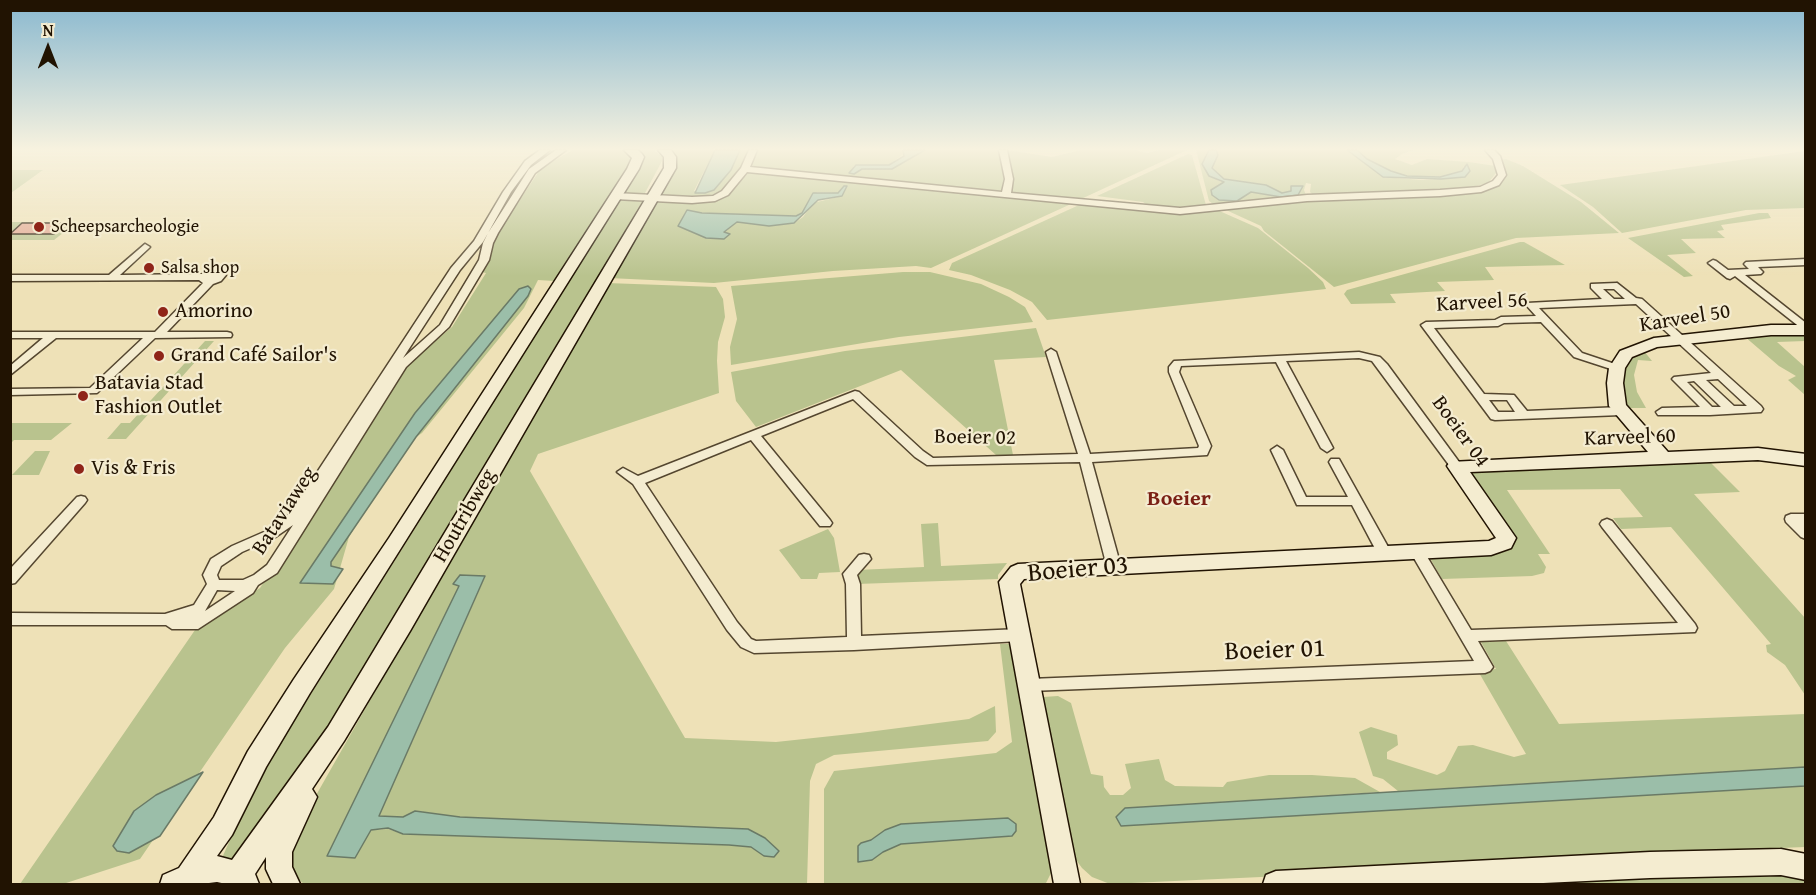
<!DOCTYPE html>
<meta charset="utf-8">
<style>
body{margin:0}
#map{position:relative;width:1816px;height:895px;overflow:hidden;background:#eee1b7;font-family:"Gentium Book Plus",serif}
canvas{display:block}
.frame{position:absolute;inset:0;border:12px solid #211302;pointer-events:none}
.north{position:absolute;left:18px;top:18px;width:60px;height:60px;-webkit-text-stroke:4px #f4ecd0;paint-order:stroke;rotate:0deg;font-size:16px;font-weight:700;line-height:24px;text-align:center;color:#211302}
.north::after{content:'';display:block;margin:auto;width:21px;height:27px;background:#211302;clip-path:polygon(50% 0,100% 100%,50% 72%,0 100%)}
</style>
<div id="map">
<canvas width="1816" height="895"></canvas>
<div class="frame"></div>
<div class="north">N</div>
</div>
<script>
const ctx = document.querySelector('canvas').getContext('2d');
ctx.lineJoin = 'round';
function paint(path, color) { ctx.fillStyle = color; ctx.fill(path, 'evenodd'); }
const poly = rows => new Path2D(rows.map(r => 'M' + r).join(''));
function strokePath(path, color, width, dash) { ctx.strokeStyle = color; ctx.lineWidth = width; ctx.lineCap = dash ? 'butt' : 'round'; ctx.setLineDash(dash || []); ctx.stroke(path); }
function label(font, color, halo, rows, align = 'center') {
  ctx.font = font + ' "Gentium Book Plus",serif'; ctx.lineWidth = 4.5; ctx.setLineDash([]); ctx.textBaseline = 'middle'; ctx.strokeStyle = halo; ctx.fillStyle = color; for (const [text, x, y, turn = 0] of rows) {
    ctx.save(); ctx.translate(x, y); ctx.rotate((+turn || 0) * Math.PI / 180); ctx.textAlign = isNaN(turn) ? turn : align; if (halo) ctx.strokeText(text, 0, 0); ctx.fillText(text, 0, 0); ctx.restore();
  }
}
const green = poly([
 [573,150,624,150,633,158,554,281,538,280,524,308,422,433,402,447,349,537,334,589,285,648,140,859,63,884,20,884,195,630,260,588,409,363,452,327,486,273,482,272,496,236,541,168],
 [638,150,654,150,662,157,662,161,645,193,626,194,625,191,644,156],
 [669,150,715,150,694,191,714,190,731,170,740,150,748,150,740,170,725,187,714,196,706,198,667,196,660,192],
 [758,150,903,150,905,153,889,165,856,165,853,167,854,174,862,169,902,164,925,150,1001,150,1006,173,1005,184,1002,190,997,192,755,167,752,165],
 [1007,150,1052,157,1081,150,1135,150,1147,153,1160,150,1187,150,1079,200,1014,193,1010,191,1013,174],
 [1196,150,1209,150,1202,164,1209,176,1224,183,1219,185,1237,201,1251,192,1281,197,1291,191,1282,193,1266,185,1224,179,1212,168,1218,155,1216,150,1347,150,1383,177,1423,180,1465,177,1464,166,1462,171,1440,177,1407,176,1391,171,1367,159,1357,150,1413,150,1402,154,1395,159,1412,165,1427,159,1469,162,1496,166,1497,172,1488,183,1464,189,1419,193,1313,195,1310,192,1311,184,1306,183,1304,190,1306,195,1216,206,1209,201],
 [1805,151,1805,208,1746,210,1622,233,1593,207,1560,185],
 [1188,154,1192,155,1206,205,1258,228,1308,268,1323,282,1326,289,1047,320,1032,302,1010,290,971,275,949,270,952,263,1079,205,1148,210,1148,206,1143,202,1097,196],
 [1506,159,1523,166,1581,202,1619,233,1516,238,1334,287,1264,231,1261,226,1226,210,1273,202,1441,196,1478,192,1500,184,1505,176,1505,166,1500,160],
 [11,170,43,170,11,193],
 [749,172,759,172,1071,204,931,268,916,266,833,271,714,283,609,278,656,203,662,201,718,200,733,190],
 [846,187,842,196,813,203,803,217,794,223,769,226,737,222,723,233,729,234,706,238,678,226,687,210,702,213,796,216,802,213,817,192,838,193],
 [616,199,643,200,451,529,306,767,239,860,222,858,255,783,414,530],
 [1759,213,1768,213,1771,218,1721,225,1724,230,1717,231,1725,238,1681,239,1696,253,1667,255,1693,276,1684,277,1628,238],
 [11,222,77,222,54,240,11,240],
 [1520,242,1524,242,1565,265,1485,267,1494,280,1437,282,1445,291,1390,294,1396,303,1351,304,1344,294,1347,290],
 [903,272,930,272,981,284,1009,297,1025,307,1033,322,899,337,731,365,730,347,737,319,731,286],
 [607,283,716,287,723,299,725,317,718,342,717,361,719,393,538,454,530,471,685,738,776,742,860,733,969,719,995,706,996,732,988,741,834,755,816,764,810,781,807,884,304,884,290,872,287,851,298,827],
 [460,575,485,577,379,816,403,817,416,811,460,817,748,829,765,838,779,851,774,857,764,856,751,847,729,845,403,834,388,829,371,830,354,858,328,856,460,586,454,585],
 [1036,328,1046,357,994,360,1013,455,996,455,901,370,756,427,736,401,731,372,845,351],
 [1805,333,1805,341,1777,342,1805,367,1805,395,1788,380,1796,376,1779,366,1744,336],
 [205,341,214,341,126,439,107,439,121,423,130,423],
 [1644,351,1652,361,1638,360,1634,375,1637,392,1646,408,1628,408,1622,383,1624,367,1634,355],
 [11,423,72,423,51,440,14,440,11,443],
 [35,451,50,451,39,475,12,475],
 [1711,463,1740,492,1694,494,1805,618,1805,695,1785,665,1767,652,1766,645,1771,644,1671,527,1621,529,1613,518,1643,517,1620,489,1507,490,1550,554,1538,554,1546,567,1544,573,1532,576,1442,579,1430,558,1475,556,1507,551,1511,540,1462,469],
 [938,523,941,566,1007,563,998,575,998,579,857,584,857,570,924,567,921,524],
 [828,529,834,538,840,572,819,573,817,579,801,579,779,550],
 [1506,641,1559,724,1805,714,1805,767,1398,791,1383,779,1373,776,1359,732,1371,727,1397,735,1398,745,1387,752,1387,759,1437,775,1445,771,1458,746,1473,745,1514,757,1526,754,1478,671,1496,669,1481,642],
 [1000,644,1009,644,1014,654,1023,716,1050,840,1052,871,1046,883,1044,884,824,884,824,789,834,771,996,753,1012,742],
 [1008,818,1012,836,901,844,883,852,872,860,861,843,871,840,901,824],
 [1058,696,1071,703,1091,774,1103,776,1104,787,1110,795,1123,795,1131,788,1125,764,1159,759,1165,780,1175,786,1223,787,1227,782,1269,775,1312,775,1355,778,1380,792,1125,808,1121,826,1805,786,1805,847,1678,852,1304,875,1110,884,1092,877,1082,868,1074,857,1043,697],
 [1806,874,1805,884,1510,884,1547,881]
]);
const water = poly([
 [715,150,740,150,731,170,714,190,705,193,695,193,715,150],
 [903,150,925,150,892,169,862,169,854,174,849,173,856,165,889,165,904,156,903,150],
 [1209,150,1216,150,1218,155,1212,168,1224,179,1266,185,1282,193,1291,191,1291,186,1303,186,1298,195,1281,197,1251,192,1237,201,1219,200,1212,195,1211,190,1224,182,1209,176,1202,164,1209,150],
 [1347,150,1357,150,1367,159,1391,171,1407,176,1440,177,1462,171,1467,164,1470,171,1465,177,1441,179,1383,177,1347,150],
 [844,186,847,186,842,196,818,200,794,223,769,226,737,222,724,232,730,234,724,239,706,238,678,226,687,210,702,213,796,216,802,213,813,193,838,193,844,186],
 [528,286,531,289,528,296,416,437,331,562,331,566,343,569,333,584,300,583,415,413,519,289,528,286],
 [460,575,485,576,379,816,403,817,415,811,460,817,748,829,765,838,779,851,774,857,764,856,751,847,729,845,403,834,388,828,371,830,355,858,327,856,459,586,453,584,460,575],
 [1805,767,1805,786,1121,826,1116,817,1125,808,1805,767],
 [203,772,160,836,129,853,117,851,113,846,134,811,156,795,203,772],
 [1008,818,1016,824,1016,831,1012,836,901,844,883,852,872,860,858,862,858,846,861,843,871,840,885,830,901,824,1008,818]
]);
const building = poly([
 [22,223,67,223,54,234,10,234,22,223]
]);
const street = poly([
 [540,150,550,150,531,165,511,192,483,242,460,270,403,358,440,325,479,260,483,243,488,233,529,169,556,150,566,150,535,173,498,233,493,243,489,260,449,327,406,367,277,573,258,585,253,593,198,629,172,629,166,625,10,625,10,613,165,614,194,605,207,584,203,575,211,559,232,546,264,532,279,523,291,512,451,268,474,241,503,192,525,161,540,150],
 [293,525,267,565,254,575,243,580,219,580,217,575,221,566,242,552,274,538,293,525],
 [217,590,235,591,205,611,217,590],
 [749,150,757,150,750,167,1002,192,1005,179,999,150,1007,150,1013,179,1011,193,1180,208,1307,195,1440,190,1480,187,1493,181,1498,175,1493,159,1485,150,1494,150,1500,156,1506,175,1499,185,1481,192,1440,196,1307,201,1180,214,747,172,728,195,715,201,692,203,615,199,611,196,615,193,692,197,713,196,722,191,741,168,749,150],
 [145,244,150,247,148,249,120,275,203,274,216,271,226,275,221,281,213,284,167,332,227,332,231,333,232,335,231,337,155,338,97,393,10,395,10,389,90,388,143,338,56,338,10,375,10,366,43,338,10,338,10,332,155,332,203,283,199,280,10,281,10,275,109,275,145,244],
 [1806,259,1806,265,1758,267,1763,272,1761,274,1745,275,1806,323,1806,332,1735,276,1730,279,1727,278,1708,263,1713,260,1716,261,1728,270,1749,269,1744,264,1746,262,1806,259],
 [1617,283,1636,298,1642,299,1761,406,1763,409,1761,412,1710,415,1658,415,1656,412,1662,408,1700,407,1672,379,1674,377,1711,373,1636,304,1539,308,1582,353,1621,366,1622,368,1621,370,1617,371,1574,357,1541,322,1504,323,1498,326,1434,328,1484,394,1514,395,1527,411,1621,407,1627,411,1621,415,1495,420,1491,419,1421,325,1426,322,1495,320,1501,317,1536,316,1526,305,1527,303,1602,299,1591,288,1591,284,1617,283],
 [1603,289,1614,289,1625,299,1614,299,1603,289],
 [1718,379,1747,406,1734,406,1706,380,1718,379],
 [1694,381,1721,407,1712,407,1687,382,1694,381],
 [1489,400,1507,400,1515,412,1498,412,1489,400],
 [1051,349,1056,352,1090,454,1198,448,1199,446,1169,372,1169,367,1174,361,1359,352,1380,357,1387,364,1462,466,1460,469,1452,469,1372,361,1359,358,1286,361,1333,448,1327,452,1321,448,1276,362,1181,366,1179,372,1211,446,1207,455,1092,462,1121,567,1119,571,1114,572,1109,571,1107,567,1080,462,927,465,915,457,853,399,761,436,830,520,832,523,830,526,820,526,751,440,645,483,737,622,751,639,756,641,847,637,846,584,843,574,859,555,864,554,869,555,871,559,857,575,860,584,861,636,1020,629,1025,631,1027,635,1025,639,1020,641,854,650,754,653,741,647,727,630,633,484,617,472,623,468,638,476,855,391,859,392,923,451,933,458,1078,454,1046,352,1051,349],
 [1277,446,1283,450,1306,497,1348,497,1329,462,1331,459,1339,459,1392,554,1390,558,1380,558,1352,505,1297,505,1271,450,1277,446],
 [81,496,85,497,87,500,85,503,15,583,10,584,10,569,77,497,81,496],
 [1791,514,1806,514,1806,524,1804,524,1806,526,1806,539,1801,537,1786,522,1785,519,1786,516,1791,514],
 [1607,519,1612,521,1695,624,1697,628,1695,632,1478,641,1493,667,1490,671,1485,673,1030,691,1025,689,1022,685,1025,681,1030,679,1474,661,1411,553,1413,550,1418,548,1423,550,1471,630,1678,623,1602,527,1600,524,1602,521,1607,519]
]);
const secondary = poly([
 [624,150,638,150,642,154,644,157,639,169,310,693,266,767,232,835,217,856,232,860,328,727,664,168,664,157,658,150,671,150,676,157,676,168,410,631,344,741,312,789,317,797,292,852,292,867,300,884,273,884,266,869,266,857,255,874,259,884,226,884,217,882,201,884,160,884,163,875,179,868,214,817,248,751,294,679,389,538,627,169,632,158,624,150],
 [1771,325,1806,325,1806,335,1771,335,1657,347,1632,357,1625,368,1623,383,1626,405,1668,452,1758,448,1806,454,1806,466,1758,460,1470,472,1516,538,1511,548,1491,555,1024,579,1020,584,1080,884,1054,884,999,582,1011,567,1018,564,1489,541,1496,538,1447,466,1450,462,1648,452,1609,406,1607,383,1609,368,1620,351,1654,338,1771,325],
 [1781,849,1806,854,1806,880,1781,875,1650,878,1522,884,1263,884,1266,875,1276,871,1650,852,1781,849]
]);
const markers = [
 [39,227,6,"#8f2418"],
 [149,268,6,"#8f2418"],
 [163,312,6,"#8f2418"],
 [159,356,6,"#8f2418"],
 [83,396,6,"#8f2418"],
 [79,469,6,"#8f2418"]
];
const farPoinames = [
 ["Scheepsarcheologie",51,227],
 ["Salsa shop",161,268]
];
const streetNames = [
 ["Karveel 56",1482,303,-3],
 ["Karveel 50",1685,319,-9],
 ["Boeier 04",1460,432,54],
 ["Boeier 02",975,438,1],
 ["Karveel 60",1630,438,-2],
 ["Bataviaweg",285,511,-57],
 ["Houtribweg",465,516,-60]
];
const poiNames = [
 ["Amorino",175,312],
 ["Grand Café Sailor's",171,356],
 ["Batavia Stad",95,384],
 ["Fashion Outlet",95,408],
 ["Vis & Fris",91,469]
];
const neighbourhoodNames = [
 ["Boeier",1179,499]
];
const nearStreetnames = [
 ["Boeier 03",1078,570,-5],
 ["Boeier 01",1275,651,-2]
];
paint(green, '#b9c38e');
paint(water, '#9bbea9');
strokePath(water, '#6a7a66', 1.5);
paint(building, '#e1a690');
strokePath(building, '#211302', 1.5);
strokePath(street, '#54462f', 3);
strokePath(secondary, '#211302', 3);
paint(street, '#f4ecd0');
paint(secondary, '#f4ecd0');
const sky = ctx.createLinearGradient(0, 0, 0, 276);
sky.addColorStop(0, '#89b8cf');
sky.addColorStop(0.54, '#f7f2df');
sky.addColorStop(1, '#f7f2df00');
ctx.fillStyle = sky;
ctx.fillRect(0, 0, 1816, 276);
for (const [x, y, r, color] of markers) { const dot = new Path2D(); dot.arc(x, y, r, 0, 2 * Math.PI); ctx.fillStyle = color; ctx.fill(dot); strokePath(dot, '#f4ecd0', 2); }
label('18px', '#211302', '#f4ecd0', farPoinames, 'left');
label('21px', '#211302', '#f4ecd0', streetNames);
label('21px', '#211302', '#f4ecd0', poiNames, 'left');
label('bold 22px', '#7a1f14', '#f4ecd0', neighbourhoodNames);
label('26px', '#211302', '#f4ecd0', nearStreetnames);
</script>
